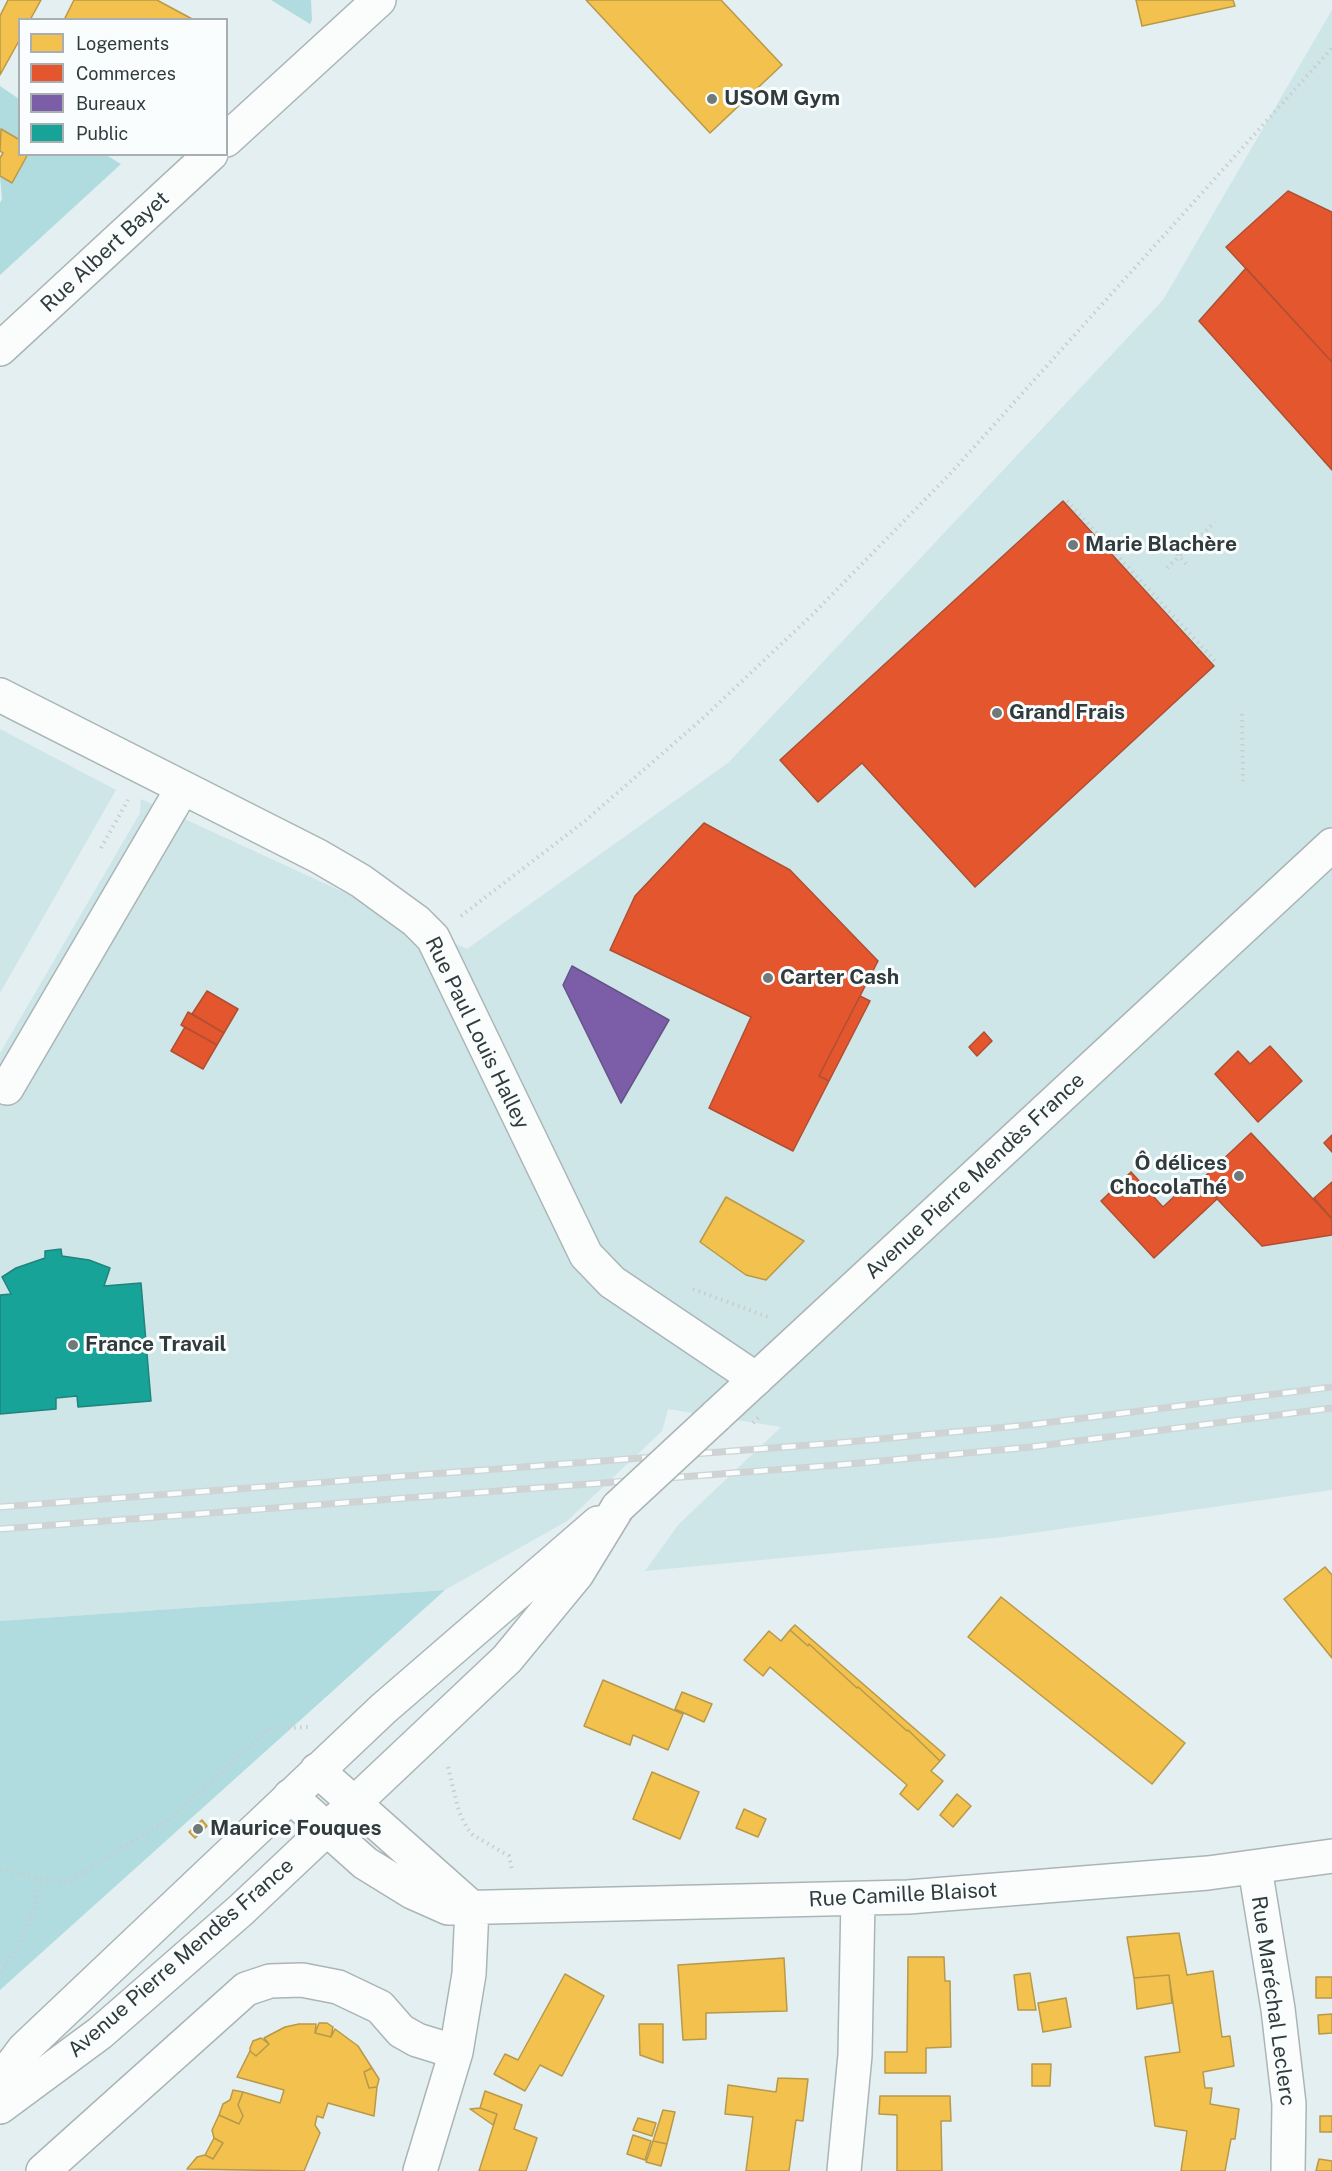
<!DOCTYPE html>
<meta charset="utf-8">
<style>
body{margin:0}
#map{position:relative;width:1332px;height:2171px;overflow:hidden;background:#e3eff0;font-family:"Public Sans",sans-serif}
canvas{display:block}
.legend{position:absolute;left:18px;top:18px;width:210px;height:138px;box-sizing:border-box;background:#f9fdfe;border:2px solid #a9afb0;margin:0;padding:8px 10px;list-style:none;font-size:18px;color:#323b3c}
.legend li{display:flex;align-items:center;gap:12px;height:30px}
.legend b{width:30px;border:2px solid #a9afb0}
</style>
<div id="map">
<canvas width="1332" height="2171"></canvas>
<ul class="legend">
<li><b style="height:16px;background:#f2c14e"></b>Logements</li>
<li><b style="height:16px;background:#e4572e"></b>Commerces</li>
<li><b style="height:16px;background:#7b5ea7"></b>Bureaux</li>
<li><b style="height:16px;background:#17a398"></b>Public</li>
</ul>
</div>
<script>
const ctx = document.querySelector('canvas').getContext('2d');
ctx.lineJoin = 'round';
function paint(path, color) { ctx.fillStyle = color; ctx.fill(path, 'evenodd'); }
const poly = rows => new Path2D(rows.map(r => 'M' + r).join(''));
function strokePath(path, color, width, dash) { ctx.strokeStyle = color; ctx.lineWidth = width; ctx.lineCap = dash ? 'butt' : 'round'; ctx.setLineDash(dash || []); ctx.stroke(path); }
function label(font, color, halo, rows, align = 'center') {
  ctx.font = font + ' "Public Sans",sans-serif'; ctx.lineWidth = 6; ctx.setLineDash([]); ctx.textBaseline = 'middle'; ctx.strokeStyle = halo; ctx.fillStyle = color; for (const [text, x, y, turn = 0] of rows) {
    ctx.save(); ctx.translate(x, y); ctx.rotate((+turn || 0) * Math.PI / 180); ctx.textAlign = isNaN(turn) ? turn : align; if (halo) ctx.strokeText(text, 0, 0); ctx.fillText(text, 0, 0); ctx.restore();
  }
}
const built = poly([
 [1332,10,1332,1490,1004,1537,645,1571,679,1524,781,1427,668,1409,662,1431,567,1521,445,1590,0,1621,0,1053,140,813,141,799,467,949,728,763,1163,300],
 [0,729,116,790,0,993]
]);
const green = poly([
 [271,0,311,0,312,20,310,24],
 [0,86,19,99,19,140,2,129,0,131],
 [28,155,106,155,121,164,0,275,0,203,2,199,0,176,12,183],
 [445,1590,0,1990,0,1621]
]);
const homes = poly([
 [8,0,41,0,30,20,20,20,20,39,0,75,0,16,8,0],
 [74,0,157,0,194,20,64,20,74,0],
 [586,0,721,0,782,65,710,133,586,0],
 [1136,0,1233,0,1235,6,1142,26,1136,0],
 [1,129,20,140,20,154,28,154,12,183,0,176,0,158,3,153,0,151,1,129],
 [726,1197,804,1241,766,1280,746,1275,700,1242,726,1197],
 [1325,1567,1332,1575,1332,1658,1284,1599,1325,1567],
 [1001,1597,1185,1743,1152,1784,968,1637,1001,1597],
 [795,1625,945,1755,940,1761,908,1730,907,1731,858,1687,857,1688,809,1644,808,1646,790,1630,795,1625],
 [790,1630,808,1646,809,1644,857,1688,858,1687,907,1731,908,1730,940,1761,931,1771,943,1781,918,1810,900,1794,907,1785,770,1667,763,1676,744,1660,769,1631,781,1641,790,1630],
 [603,1680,683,1714,668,1750,633,1735,630,1745,584,1726,603,1680],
 [682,1692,712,1704,704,1722,675,1709,682,1692],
 [652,1772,699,1792,680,1839,633,1819,652,1772],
 [957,1794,971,1806,953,1827,940,1815,957,1794],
 [744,1809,766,1819,758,1837,736,1828,744,1809],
 [202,1820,207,1826,195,1838,189,1832,202,1820],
 [1179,1933,1187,1975,1213,1971,1222,2037,1230,2036,1234,2066,1203,2072,1205,2088,1212,2088,1210,2104,1239,2109,1235,2139,1231,2139,1225,2171,1181,2171,1187,2131,1155,2126,1145,2057,1180,2052,1169,1975,1134,1978,1127,1937,1179,1933],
 [908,1957,944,1957,945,1981,950,1981,951,2047,926,2048,926,2073,885,2073,885,2052,907,2052,908,1957],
 [784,1958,787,2011,706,2013,706,2039,683,2040,678,1965,784,1958],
 [1030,1973,1036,2010,1018,2010,1014,1975,1030,1973],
 [565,1974,604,1996,562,2076,540,2065,525,2091,494,2074,505,2054,518,2060,565,1974],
 [1169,1975,1172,2003,1137,2009,1134,1978,1169,1975],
 [1316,1977,1332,1977,1332,1998,1316,1998,1316,1977],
 [1066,1998,1071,2027,1043,2032,1038,2003,1066,1998],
 [1332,2014,1332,2033,1319,2034,1318,2015,1332,2014],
 [319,2023,327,2023,333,2027,331,2037,315,2033,319,2023],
 [299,2024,316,2024,315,2033,331,2037,335,2029,358,2046,372,2068,364,2072,369,2088,377,2087,374,2116,328,2103,323,2118,317,2116,315,2125,320,2133,304,2171,187,2169,197,2157,205,2155,213,2159,223,2143,214,2138,212,2130,219,2115,239,2124,243,2116,238,2105,243,2092,280,2103,284,2090,237,2077,250,2051,256,2056,269,2044,264,2038,285,2027,299,2024],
 [639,2024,663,2024,663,2063,640,2055,639,2024],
 [261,2038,269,2044,256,2056,250,2051,250,2048,253,2041,261,2038],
 [1032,2064,1051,2064,1050,2086,1032,2086,1032,2064],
 [372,2068,379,2079,377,2087,369,2088,364,2072,372,2068],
 [778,2078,808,2079,803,2121,796,2120,789,2171,746,2171,753,2117,725,2114,728,2085,776,2092,778,2078],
 [233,2090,243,2092,238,2105,243,2116,239,2124,219,2115,223,2104,230,2100,233,2090],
 [485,2091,522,2105,514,2129,537,2138,526,2171,479,2171,497,2114,480,2108,485,2091],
 [880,2096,950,2096,951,2121,941,2121,942,2171,897,2171,897,2115,879,2114,880,2096],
 [480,2108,497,2114,493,2125,470,2109,480,2108],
 [663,2110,675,2112,667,2144,653,2141,663,2110],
 [1320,2116,1332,2116,1332,2132,1320,2132,1320,2116],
 [638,2118,656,2123,652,2136,633,2130,638,2118],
 [633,2135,651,2141,645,2160,627,2154,633,2135],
 [214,2138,223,2143,213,2159,205,2155,214,2138],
 [653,2141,667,2144,661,2166,646,2162,653,2141],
 [1319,2159,1332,2161,1332,2171,1316,2171,1319,2159]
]);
const shops = poly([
 [1288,191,1332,212,1332,362,1226,247,1288,191],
 [1246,268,1332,362,1332,470,1199,321,1246,268],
 [1063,501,1214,666,975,887,862,763,818,802,780,760,1063,501],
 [704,823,790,870,878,961,819,1076,829,1081,793,1151,709,1108,751,1017,610,950,635,896,704,823],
 [207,991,238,1009,224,1033,192,1014,207,991],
 [860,996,870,1001,829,1081,819,1076,860,996],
 [188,1012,224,1033,217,1045,181,1025,188,1012],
 [185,1027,217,1045,203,1069,171,1051,185,1027],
 [984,1032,992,1041,977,1056,969,1047,984,1032],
 [1270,1046,1302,1081,1258,1122,1215,1074,1238,1051,1250,1064,1270,1046],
 [1251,1133,1332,1219,1332,1235,1262,1246,1200,1181,1251,1133],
 [1332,1135,1332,1152,1324,1143,1332,1135],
 [1131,1172,1163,1207,1195,1177,1217,1199,1154,1258,1101,1201,1131,1172],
 [1332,1182,1332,1219,1314,1198,1332,1182]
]);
const offices = poly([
 [572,966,669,1020,621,1103,563,985,572,966]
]);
const public = poly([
 [61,1249,62,1256,89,1260,110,1268,104,1286,141,1283,151,1401,78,1407,77,1396,56,1398,56,1409,0,1414,0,1295,11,1294,2,1277,16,1268,45,1258,45,1251,61,1249]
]);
const path = poly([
 [1067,501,1216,662],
 [1169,545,1189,567],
 [1167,568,1215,522],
 [1242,714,1243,781],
 [101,848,128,800],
 [461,916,585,821,702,719,812,615,949,475,1332,48],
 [693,1289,768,1317],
 [448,1767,459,1812,467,1828,473,1835,509,1856,512,1870],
 [0,1869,40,1879,67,1882,168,1820,269,1729,308,1727],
 [0,1972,16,1951,34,1910,40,1879]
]);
const minor = poly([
 [226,140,379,0],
 [0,349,211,154],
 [0,695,318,856,361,881,416,921,433,938,586,1255,612,1282,756,1379],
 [7,1088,182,789],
 [317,1770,470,1906],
 [290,1796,365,1863,412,1892,448,1908,908,1897,1208,1873,1332,1856],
 [1255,1868,1278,2009,1289,2104,1288,2171],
 [43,2171,246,1989,270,1981,302,1980,338,1987,380,2007,401,2031,417,2040,456,2052],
 [420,2171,456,2052,469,1974,472,1908],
 [844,2171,855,2055,858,1899]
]);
const major = poly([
 [716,1416,1332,845],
 [0,2081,24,2049,383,1709,598,1523],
 [0,2107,100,2033,241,1910,507,1659,577,1574,618,1507]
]);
const rail = poly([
 [0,1507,837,1443,1028,1425,1332,1387],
 [0,1529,838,1465,1031,1447,1332,1408]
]);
const pathBridge = poly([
 [753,1423,761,1415]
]);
const majorBridge = poly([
 [618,1507,716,1416]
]);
const markers = [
 [712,99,6,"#707a7b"],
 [1073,545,6,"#707a7b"],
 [997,713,6,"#707a7b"],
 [768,978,6,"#707a7b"],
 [1239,1176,6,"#707a7b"],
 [73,1345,6,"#707a7b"],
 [198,1829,6,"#707a7b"]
];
const poiNames = [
 ["USOM Gym",724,99],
 ["Marie Blachère",1085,545],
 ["Grand Frais",1009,713],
 ["Carter Cash",780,978],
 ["Ô délices",1227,1164,"right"],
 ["ChocolaThé",1227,1188,"right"],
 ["France Travail",85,1345],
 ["Maurice Fouques",210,1829]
];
const streetNames = [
 ["Rue Albert Bayet",105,252,-43],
 ["Rue Paul Louis Halley",477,1033,64],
 ["Avenue Pierre Mendès France",975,1176,-43],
 ["Rue Camille Blaisot",903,1895,-3],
 ["Avenue Pierre Mendès France",181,1958,-41],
 ["Rue Maréchal Leclerc",1273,2001,82]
];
paint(built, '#cee6e8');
paint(green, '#b0dbdf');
paint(homes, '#f2c14e');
strokePath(homes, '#b89949', 1.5);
paint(shops, '#e4572e');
strokePath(shops, '#af4f32', 1.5);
paint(offices, '#7b5ea7');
strokePath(offices, '#655487', 1.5);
paint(public, '#17a398');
strokePath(public, '#1f847c', 1.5);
strokePath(minor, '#abb5b6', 36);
strokePath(major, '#abb5b6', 36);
strokePath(path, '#cacdcd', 4, [1.5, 4.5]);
strokePath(minor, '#fbfdfd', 33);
strokePath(major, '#fbfdfd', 33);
strokePath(rail, '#cfd3d4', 7);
strokePath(rail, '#f9fdfe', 4.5, [14]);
strokePath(majorBridge, '#abb5b6', 36, []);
strokePath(pathBridge, '#cacdcd', 4, [1.5, 4.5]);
strokePath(majorBridge, '#fbfdfd', 33);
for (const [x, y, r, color] of markers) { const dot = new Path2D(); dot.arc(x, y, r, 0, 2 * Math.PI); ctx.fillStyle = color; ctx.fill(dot); strokePath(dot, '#f9fdfe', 2); }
label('bold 21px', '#323b3c', '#f9fdfe', poiNames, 'left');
label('21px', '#323b3c', '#f9fdfe', streetNames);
</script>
